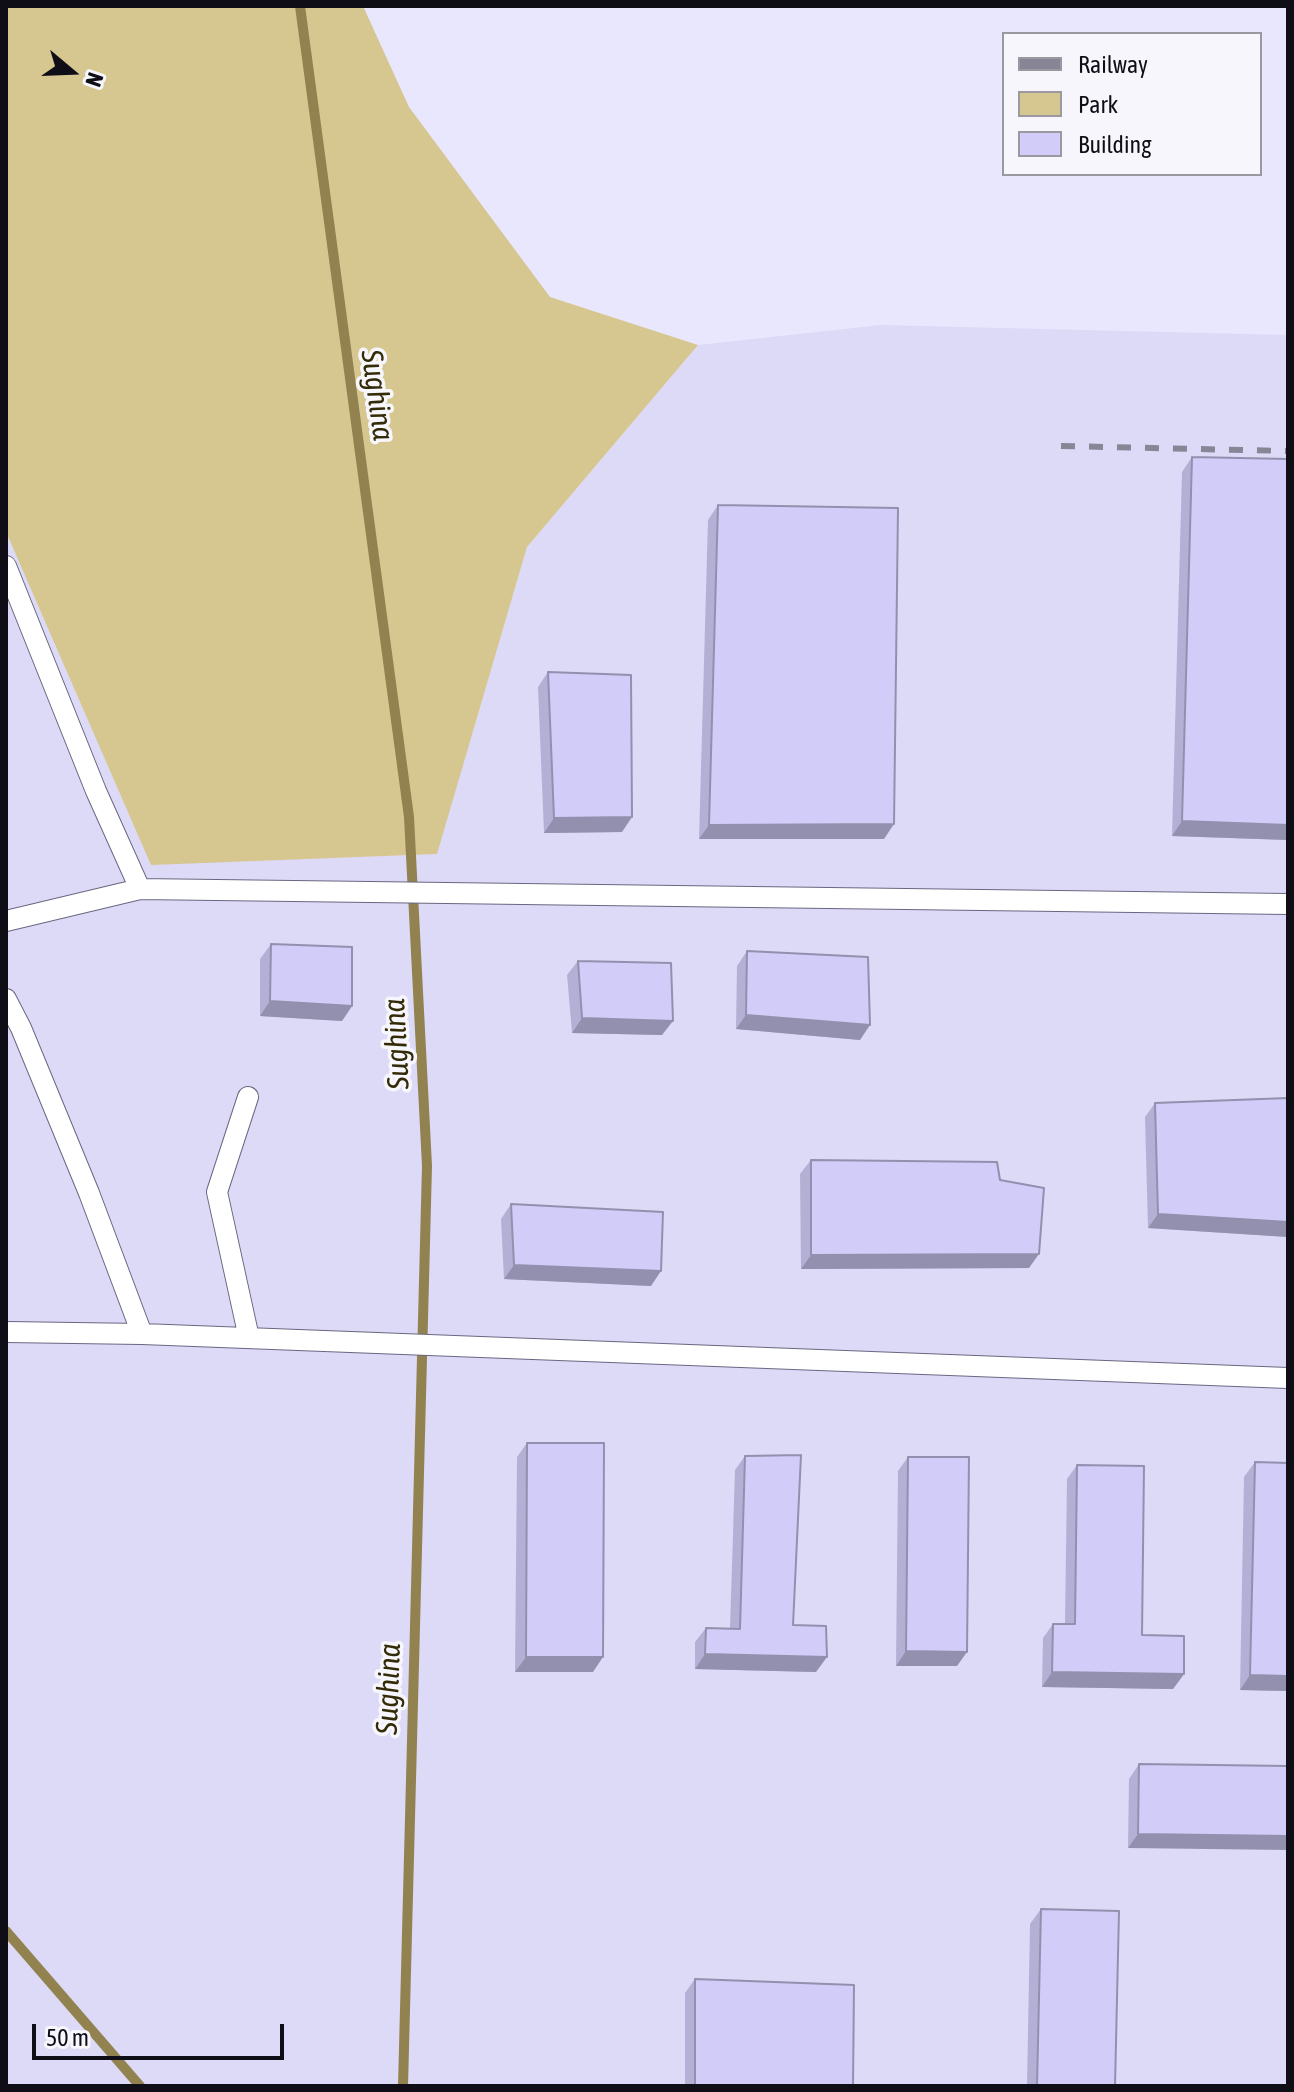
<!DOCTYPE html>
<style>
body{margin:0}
#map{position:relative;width:1294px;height:2092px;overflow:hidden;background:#e9e7fe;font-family:"Asap Condensed",sans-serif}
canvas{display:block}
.frame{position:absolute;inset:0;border:8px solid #0f0e17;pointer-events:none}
.legend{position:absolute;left:1002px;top:32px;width:260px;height:144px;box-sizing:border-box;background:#f6f6fc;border:2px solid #9a99a0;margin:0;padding:10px 14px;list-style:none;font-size:24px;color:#0f0e17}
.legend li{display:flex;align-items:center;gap:16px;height:40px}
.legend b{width:40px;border:2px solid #9a99a0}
.north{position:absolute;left:32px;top:32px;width:80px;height:80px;-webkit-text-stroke:6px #f6f6fc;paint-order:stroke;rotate:109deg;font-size:22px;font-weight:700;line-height:32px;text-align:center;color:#0f0e17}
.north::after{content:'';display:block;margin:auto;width:28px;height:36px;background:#0f0e17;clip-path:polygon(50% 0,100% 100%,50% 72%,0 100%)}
.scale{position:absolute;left:32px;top:2024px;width:252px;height:36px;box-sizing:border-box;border:4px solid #0f0e17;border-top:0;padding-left:10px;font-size:24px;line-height:28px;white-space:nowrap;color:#0f0e17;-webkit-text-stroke:6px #f6f6fc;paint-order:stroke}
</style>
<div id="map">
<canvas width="1294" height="2092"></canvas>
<div class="frame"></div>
<ul class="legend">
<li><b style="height:10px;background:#878596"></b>Railway</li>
<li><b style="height:22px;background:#d6c690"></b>Park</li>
<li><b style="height:22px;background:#d1cdf8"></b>Building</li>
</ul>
<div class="north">N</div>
<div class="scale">50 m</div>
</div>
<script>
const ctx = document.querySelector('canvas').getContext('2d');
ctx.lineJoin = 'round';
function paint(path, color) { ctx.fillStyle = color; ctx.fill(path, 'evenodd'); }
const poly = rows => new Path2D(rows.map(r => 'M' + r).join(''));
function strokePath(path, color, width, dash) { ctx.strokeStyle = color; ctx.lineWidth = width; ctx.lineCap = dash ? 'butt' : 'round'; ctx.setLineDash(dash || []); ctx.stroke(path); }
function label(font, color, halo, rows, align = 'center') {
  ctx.font = font + ' "Asap Condensed",sans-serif'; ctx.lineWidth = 7; ctx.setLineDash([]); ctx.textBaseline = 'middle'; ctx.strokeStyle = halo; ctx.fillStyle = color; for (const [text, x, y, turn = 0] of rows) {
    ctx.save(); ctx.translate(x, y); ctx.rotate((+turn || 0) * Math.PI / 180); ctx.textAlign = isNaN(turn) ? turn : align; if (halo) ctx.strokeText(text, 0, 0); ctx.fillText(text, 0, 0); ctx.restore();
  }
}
const built = poly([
 [881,325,1288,335,1288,2086,6,2086,6,532,151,864,436,854,527,547,698,345]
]);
const green = poly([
 [6,6,363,6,409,107,550,297,698,345,527,547,437,854,151,865,6,532]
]);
const stream = poly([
 [300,6,409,817,427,1166,403,2086],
 [6,1931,140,2086]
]);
const lane = poly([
 [6,566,96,791,140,889],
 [6,921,140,889,1288,904],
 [6,999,21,1028,89,1193,142,1334],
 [248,1097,217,1192,249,1338],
 [6,1332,142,1334,1288,1378]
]);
const rail = poly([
 [1061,446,1288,451]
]);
const wall = poly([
 [1192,457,1288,459,1288,840,1172,836,1182,472],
 [718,505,884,839,699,839,708,520],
 [548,672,622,832,544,833,538,687],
 [271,944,352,1006,342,1021,260,1016,260,959],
 [747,951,860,1040,736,1029,737,966],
 [578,961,662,1035,572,1033,567,975],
 [1288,1098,1288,1237,1148,1228,1145,1117,1155,1103],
 [811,1160,1000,1180,1029,1268,801,1269,800,1174],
 [511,1204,651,1286,504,1279,501,1219],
 [527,1443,593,1672,515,1672,517,1457],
 [745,1456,793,1625,816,1672,695,1669,695,1642,706,1628,730,1628,735,1470],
 [908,1457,957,1666,896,1666,898,1471],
 [1255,1462,1288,1691,1240,1690,1244,1477],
 [1077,1465,1142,1635,1184,1674,1173,1689,1042,1687,1043,1638,1053,1624,1065,1624,1067,1479],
 [1139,1764,1288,1766,1128,1848,1129,1779],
 [1041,1909,1115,2086,1027,2086,1030,1924],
 [695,1979,853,2086,685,2086,685,1993]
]);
const shadedWall = poly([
 [632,817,622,832,544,833,554,818],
 [1182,821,1288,825,1288,840,1172,836],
 [894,824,884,839,699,839,709,825],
 [270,1001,352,1006,342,1021,260,1016],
 [746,1015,870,1025,860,1040,736,1029],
 [582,1018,673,1021,662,1035,572,1033],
 [1158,1214,1288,1222,1288,1237,1148,1228],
 [1039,1254,1029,1268,801,1269,811,1255],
 [514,1265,661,1271,651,1286,504,1279],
 [906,1651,967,1652,957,1666,896,1666],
 [705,1654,827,1657,816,1672,695,1669],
 [526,1657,603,1657,593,1672,515,1672],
 [1052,1672,1184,1674,1173,1689,1042,1687],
 [1250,1675,1288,1676,1288,1691,1240,1690],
 [1138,1834,1288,1836,1288,1850,1128,1848]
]);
const building = poly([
 [1192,457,1288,459,1288,825,1182,821,1192,457],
 [718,505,898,508,894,824,709,825,718,505],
 [548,672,631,675,632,817,554,818,548,672],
 [271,944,352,947,352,1006,270,1001,271,944],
 [747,951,868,957,870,1025,746,1015,747,951],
 [578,961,671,963,673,1021,582,1018,578,961],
 [1288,1098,1288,1222,1158,1214,1155,1103,1288,1098],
 [811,1160,997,1162,1000,1180,1044,1188,1039,1254,811,1255,811,1160],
 [511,1204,663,1212,661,1271,514,1265,511,1204],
 [527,1443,604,1443,603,1657,526,1657,527,1443],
 [801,1455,793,1625,826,1626,827,1657,705,1654,706,1628,740,1629,745,1456,801,1455],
 [908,1457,969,1457,967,1652,906,1651,908,1457],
 [1255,1462,1288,1463,1288,1676,1250,1675,1255,1462],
 [1077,1465,1144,1466,1142,1635,1184,1636,1184,1674,1052,1672,1053,1624,1075,1624,1077,1465],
 [1139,1764,1288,1766,1288,1836,1138,1834,1139,1764],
 [1041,1909,1119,1911,1115,2086,1037,2086,1041,1909],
 [695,1979,854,1985,853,2086,695,2086,695,1979]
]);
const waterNames = [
 ["Sughina",377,395,82],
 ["Sughina",397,1044,-93],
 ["Sughina",389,1689,-88]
];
paint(built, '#dddaf7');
paint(green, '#d6c690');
strokePath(stream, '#918250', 10);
strokePath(lane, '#696780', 22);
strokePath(lane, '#fff', 20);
strokePath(rail, '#878596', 6, [14, 14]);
paint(wall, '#b4b0d5');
paint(shadedWall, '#9290ae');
paint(building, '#d1cdf8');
strokePath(building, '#9290ae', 2);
label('italic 30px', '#332a07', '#f6f6fc', waterNames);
</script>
